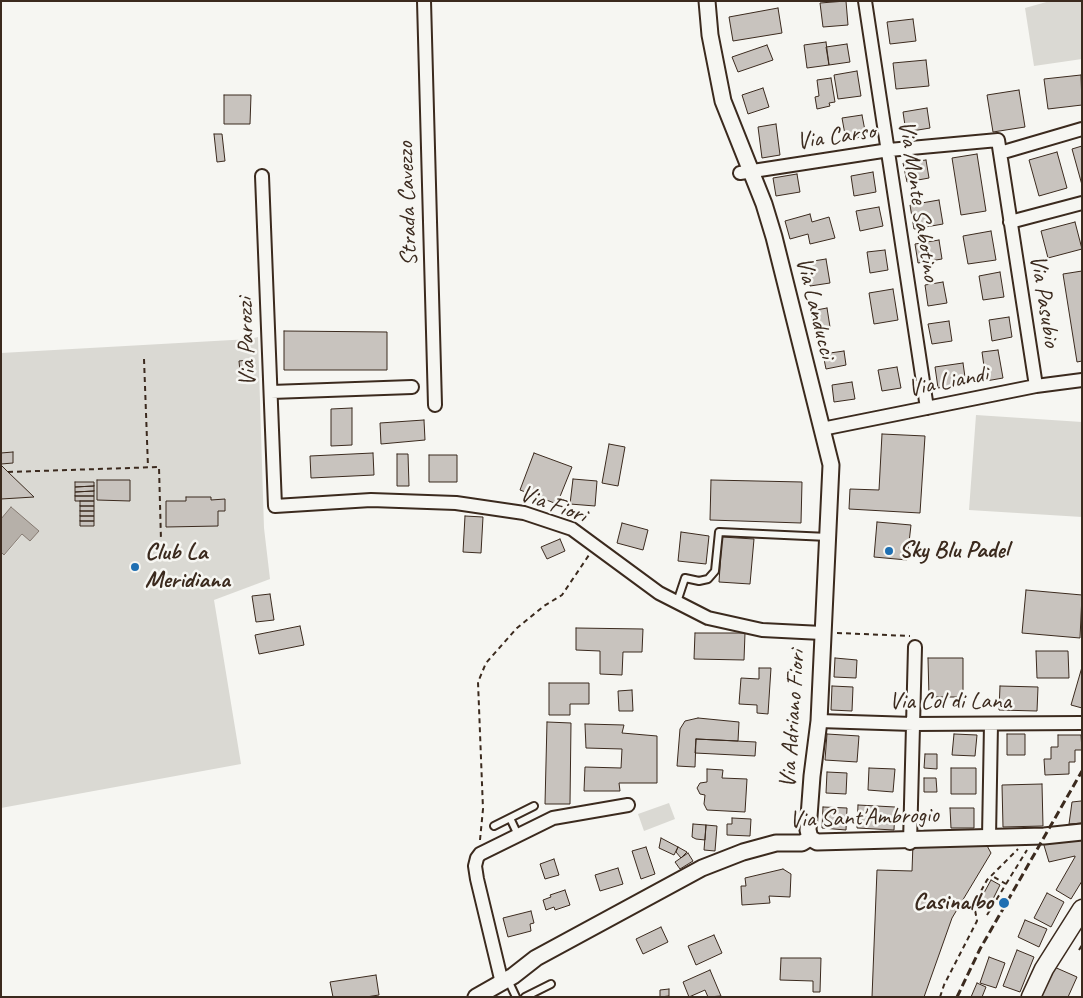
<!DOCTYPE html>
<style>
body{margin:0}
#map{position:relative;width:1083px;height:998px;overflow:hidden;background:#f6f6f2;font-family:Caveat,sans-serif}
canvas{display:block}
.frame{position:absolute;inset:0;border:2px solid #3b2a1e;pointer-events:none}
</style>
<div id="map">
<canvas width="1083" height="998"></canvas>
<div class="frame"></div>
</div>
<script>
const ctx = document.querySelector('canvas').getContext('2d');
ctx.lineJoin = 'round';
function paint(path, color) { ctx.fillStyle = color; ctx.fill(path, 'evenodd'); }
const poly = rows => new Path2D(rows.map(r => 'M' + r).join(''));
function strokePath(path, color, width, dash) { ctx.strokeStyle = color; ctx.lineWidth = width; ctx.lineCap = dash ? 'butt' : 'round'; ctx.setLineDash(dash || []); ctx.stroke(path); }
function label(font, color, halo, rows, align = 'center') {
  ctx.font = font + ' Caveat,sans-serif'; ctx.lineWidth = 5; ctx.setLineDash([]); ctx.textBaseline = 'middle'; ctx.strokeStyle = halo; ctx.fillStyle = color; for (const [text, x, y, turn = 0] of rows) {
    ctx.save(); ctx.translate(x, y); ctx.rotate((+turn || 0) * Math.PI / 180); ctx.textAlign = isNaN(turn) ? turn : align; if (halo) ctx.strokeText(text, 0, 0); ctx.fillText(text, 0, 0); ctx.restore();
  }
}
const green = poly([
 [1050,1,1082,1,1082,59,1034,66,1025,8],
 [258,337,264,528,270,579,214,600,241,764,1,808,1,552,5,555,23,534,12,507,1,519,1,353,250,339],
 [976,415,1082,422,1082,517,969,510],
 [669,803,675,819,644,831,638,814]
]);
const water = poly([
 [11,507,39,531,30,541,22,534,4,555,1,552,1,519,11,507]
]);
const building = poly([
 [846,1,848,25,823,27,820,3,846,1],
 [778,8,782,33,733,41,729,17,778,8],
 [913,19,916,41,890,44,887,22,913,19],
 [826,42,829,65,807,68,804,45,826,42],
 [847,44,850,62,829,65,826,47,847,44],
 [767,45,773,60,738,72,732,57,767,45],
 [926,60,929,86,896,89,893,63,926,60],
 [857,71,861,96,838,99,834,75,857,71],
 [1081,75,1082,105,1048,109,1044,79,1081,75],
 [831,78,835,102,829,103,830,106,817,109,815,97,819,96,817,80,831,78],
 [763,88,769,107,748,114,742,95,763,88],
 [1019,90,1025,127,993,132,987,95,1019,90],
 [224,95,251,95,250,124,224,124,224,95],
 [927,108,930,128,906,132,903,112,927,108],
 [862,115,866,136,846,140,842,118,862,115],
 [776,124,780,155,762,158,758,127,776,124],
 [214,134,222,134,225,161,217,162,214,134],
 [1082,146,1082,185,1072,149,1082,146],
 [1057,152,1067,188,1039,196,1029,160,1057,152],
 [977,154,986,211,961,215,952,158,977,154],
 [926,160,929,178,907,182,903,163,926,160],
 [873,172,876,192,854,196,851,176,873,172],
 [797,174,800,192,776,196,773,178,797,174],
 [939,200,943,224,914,229,910,205,939,200],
 [879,207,883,226,860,231,856,211,879,207],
 [810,214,812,222,829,217,835,238,810,244,808,234,790,239,785,221,810,214],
 [1075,222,1082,249,1048,258,1041,231,1075,222],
 [991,231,996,260,968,264,963,236,991,231],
 [939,240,942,259,918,263,915,244,939,240],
 [885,250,888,270,870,273,867,252,885,250],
 [826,259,830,283,810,286,807,262,826,259],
 [1082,271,1082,361,1077,362,1063,274,1082,271],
 [1000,272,1004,297,983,300,979,276,1000,272],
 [943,282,947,303,928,306,925,285,943,282],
 [893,289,898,320,874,324,869,293,893,289],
 [827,308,830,327,814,329,811,311,827,308],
 [1009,317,1012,337,992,341,989,320,1009,317],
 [949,321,952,341,932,344,928,324,949,321],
 [284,331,387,332,387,370,284,370,284,331],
 [998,350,1003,378,986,381,982,352,998,350],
 [844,351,846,365,826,369,823,354,844,351],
 [249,360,250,371,240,372,239,361,249,360],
 [963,363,966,384,938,388,935,367,963,363],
 [897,367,901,388,882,391,878,370,897,367],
 [852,382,855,399,834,402,832,385,852,382],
 [352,408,352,445,331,446,331,409,352,408],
 [424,420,425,440,381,444,380,423,424,420],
 [882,434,925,436,920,513,849,509,850,489,879,490,882,434],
 [609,444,625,447,618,486,602,483,609,444],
 [13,452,13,463,1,464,1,453,13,452],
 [373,453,374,475,311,478,310,456,373,453],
 [534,453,572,467,557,504,520,490,534,453],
 [397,454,408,454,409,486,397,486,397,454],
 [429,455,457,455,457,482,429,482,429,455],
 [1,465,8,472,34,497,1,499,1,465],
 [573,479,597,481,595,506,570,504,573,479],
 [97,480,130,480,130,501,97,500,97,480],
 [711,480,802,482,801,523,710,520,711,480],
 [75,482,94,482,94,486,75,487,75,482],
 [94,486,94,491,75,492,75,487,94,486],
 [94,491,94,496,75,496,75,492,94,491],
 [75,496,94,496,94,501,75,501,75,496],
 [186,497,211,497,211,500,225,499,225,511,218,511,218,526,166,527,166,501,186,501,186,497],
 [80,501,94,501,94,506,80,506,80,501],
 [80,506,94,506,94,511,80,511,80,506],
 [80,511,94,511,94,516,80,516,80,511],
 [80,516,94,516,94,521,80,521,80,516],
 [465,516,483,517,481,553,463,552,465,516],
 [80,521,94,521,94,526,80,526,80,521],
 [877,522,911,525,907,560,874,557,877,522],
 [622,523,648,530,643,550,617,543,622,523],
 [681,532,709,536,706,564,678,561,681,532],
 [722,537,754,539,750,584,719,582,722,537],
 [560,539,565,551,547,559,541,547,560,539],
 [1026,590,1082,595,1080,638,1022,633,1026,590],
 [270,594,274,620,256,622,252,596,270,594],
 [300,626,304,645,259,654,255,635,300,626],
 [576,628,643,629,642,652,623,652,622,675,600,674,600,651,576,650,576,628],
 [695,633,745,633,744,660,694,659,695,633],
 [1036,651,1068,651,1069,678,1037,678,1036,651],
 [835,658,857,660,856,678,834,677,835,658],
 [928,658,963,658,963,697,929,697,928,658],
 [1082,667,1082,708,1071,705,1082,667],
 [759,668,771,668,768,714,757,713,757,705,739,704,741,678,759,679,759,668],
 [549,683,589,683,589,704,570,704,570,715,549,715,549,683],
 [832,686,853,687,852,711,831,710,832,686],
 [1000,686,1038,687,1037,711,999,710,1000,686],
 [632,690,633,711,619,711,618,691,632,690],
 [698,718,739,722,738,741,696,739,695,767,677,766,680,729,685,721,698,718],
 [547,722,571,723,570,804,545,804,547,722],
 [585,724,624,725,622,733,657,736,657,783,619,783,620,791,584,791,585,767,621,768,622,749,586,748,585,724],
 [827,734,859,736,857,762,825,760,827,734],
 [954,734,977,735,975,756,952,755,954,734],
 [1007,734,1025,734,1025,755,1007,755,1007,734],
 [1058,735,1081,735,1082,750,1075,750,1075,762,1069,762,1069,774,1045,775,1044,759,1051,759,1051,747,1058,747,1058,735],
 [696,739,756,742,755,756,695,753,696,739],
 [925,754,937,754,937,769,924,768,925,754],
 [869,768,895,769,893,792,868,790,869,768],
 [951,768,976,768,976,794,951,794,951,768],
 [707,769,723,770,722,778,747,779,745,812,707,810,704,804,705,795,700,794,697,788,700,783,707,782,707,769],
 [827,772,847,773,846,794,826,793,827,772],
 [924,778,936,778,937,792,924,792,924,778],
 [1042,784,1043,826,1003,827,1002,785,1042,784],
 [1082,800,1082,823,1069,824,1072,802,1081,801,1082,800],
 [858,805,895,807,894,830,857,828,858,805],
 [823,807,847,808,846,830,822,828,823,807],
 [950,808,974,808,974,828,951,828,950,808],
 [732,818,751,819,750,836,727,835,727,824,732,824,732,818],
 [693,824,706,825,705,840,696,839,692,837,693,824],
 [706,825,717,826,715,851,704,850,706,825],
 [1082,837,1082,881,1071,899,1056,890,1075,857,1075,856,1049,862,1043,842,1082,837],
 [661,838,678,847,674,855,659,848,661,838],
 [985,842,991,853,952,918,924,997,872,997,877,870,912,871,913,843,985,842],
 [646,847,655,874,641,879,632,851,646,847],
 [678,847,687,852,681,858,676,852,678,847],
 [688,853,693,861,680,869,675,862,688,853],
 [554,859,559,875,545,879,540,864,554,859],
 [618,868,623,884,600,891,595,875,618,868],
 [783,869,791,874,790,897,769,896,770,903,742,905,741,886,746,886,745,878,783,869],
 [991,880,1000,885,989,907,979,902,991,880],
 [565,890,570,905,555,910,554,907,546,910,543,900,551,897,550,895,565,890],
 [1047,893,1064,902,1051,927,1034,918,1047,893],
 [531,911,534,923,530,924,531,931,508,937,503,918,531,911],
 [1025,920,1047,929,1039,947,1018,937,1025,920],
 [661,927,668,942,643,954,636,939,661,927],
 [714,935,722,953,696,965,688,946,714,935],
 [1017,950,1034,957,1020,992,1003,986,1017,950],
 [989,957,1005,963,996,988,980,983,989,957],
 [781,958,821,958,820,992,813,992,813,981,780,980,781,958],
 [1052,966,1077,977,1068,997,1037,997,1052,966],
 [710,970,721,996,708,997,705,990,689,997,683,982,710,970],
 [376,975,379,995,366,997,333,997,330,982,376,975],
 [977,983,986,987,982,997,971,997,977,983],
 [669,989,669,996,660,997,660,990,669,989]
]);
const path = poly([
 [144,359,148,467],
 [8,472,159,467,161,540],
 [837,633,910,636],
 [480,840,483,809,478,682,486,663,517,628,544,606,562,595,589,555],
 [1006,884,1027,850],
 [987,915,1006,884,992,876],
 [1079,950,1082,945],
 [940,997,944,985,977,921,974,904,987,880,1018,849]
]);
const service = poly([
 [677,602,685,578,699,581,708,579,715,571,719,532,828,537],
 [510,818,518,835],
 [494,826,534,806],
 [508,980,516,997],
 [525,997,551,984]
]);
const minor = poly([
 [424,1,435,405],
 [865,1,927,408],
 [1000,153,1082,129],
 [740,173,889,150,998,140,1036,386],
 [262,176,275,506,371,500,456,503,524,513,572,529,659,593,708,618,762,630,822,633],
 [1010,222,1082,203],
 [271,392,412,387],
 [822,429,1036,386,1082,380],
 [819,721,913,724,1082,723],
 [989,837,991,724],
 [910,843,915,647],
 [502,983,477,879,475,866,477,858,480,854,553,818,628,805]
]);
const tertiary = poly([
 [707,1,710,35,723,101,764,204,774,237,831,465,819,721,812,776,808,830,810,838],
 [810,838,817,842,1044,836,1082,832],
 [476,997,513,976,536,958,702,868,743,852,776,843,802,843,810,838]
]);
const secondary = poly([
 [1031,997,1044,969,1082,909]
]);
const rail = poly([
 [957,997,980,949,1082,771]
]);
const markers = [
 [889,551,5,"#1f6fb2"],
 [135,567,5,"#1f6fb2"],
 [1004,903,6,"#1f6fb2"]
];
const streetNames = [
 ["Via Carso",836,137,-8],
 ["Via Monte Sabotino",918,201,81],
 ["Strada Cavezzo",408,204,-92],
 ["Via Pasubio",1044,301,81],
 ["Via Landucci",815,308,76],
 ["Via Parozzi",247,342,-92],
 ["Via Liandi",948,382,-11],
 ["Via Fiori",553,505,20],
 ["Via Col di Lana",950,702],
 ["Via Adriano Fiori",793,719,-86],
 ["Via Sant'Ambrogio",864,818,-2]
];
const poiNames = [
 ["Sky Blu Padel",899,551],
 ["Club La",145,553],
 ["Meridiana",145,581],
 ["Casinalbo",993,903,"right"]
];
paint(green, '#dad9d3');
paint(water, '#b6b0a9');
strokePath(water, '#857a71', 1);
paint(building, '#c8c3be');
strokePath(building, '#3b2a1e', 1);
strokePath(service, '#3b2a1e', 10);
strokePath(minor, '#3b2a1e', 16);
strokePath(tertiary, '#3b2a1e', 19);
strokePath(secondary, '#3b2a1e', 21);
strokePath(path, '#3b2a1e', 2, [5, 4]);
strokePath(service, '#f6f6f2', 6);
strokePath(minor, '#f6f6f2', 12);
strokePath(tertiary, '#f6f6f2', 15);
strokePath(secondary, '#f6f6f2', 18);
strokePath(rail, '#3b2a1e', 3, [8, 4]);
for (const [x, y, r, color] of markers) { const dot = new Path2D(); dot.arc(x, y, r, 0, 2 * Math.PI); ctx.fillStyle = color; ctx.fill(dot); strokePath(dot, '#f6f6f2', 2); }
label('24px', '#3b2a1e', '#f6f6f2', streetNames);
label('bold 24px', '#3b2a1e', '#f6f6f2', poiNames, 'left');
</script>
